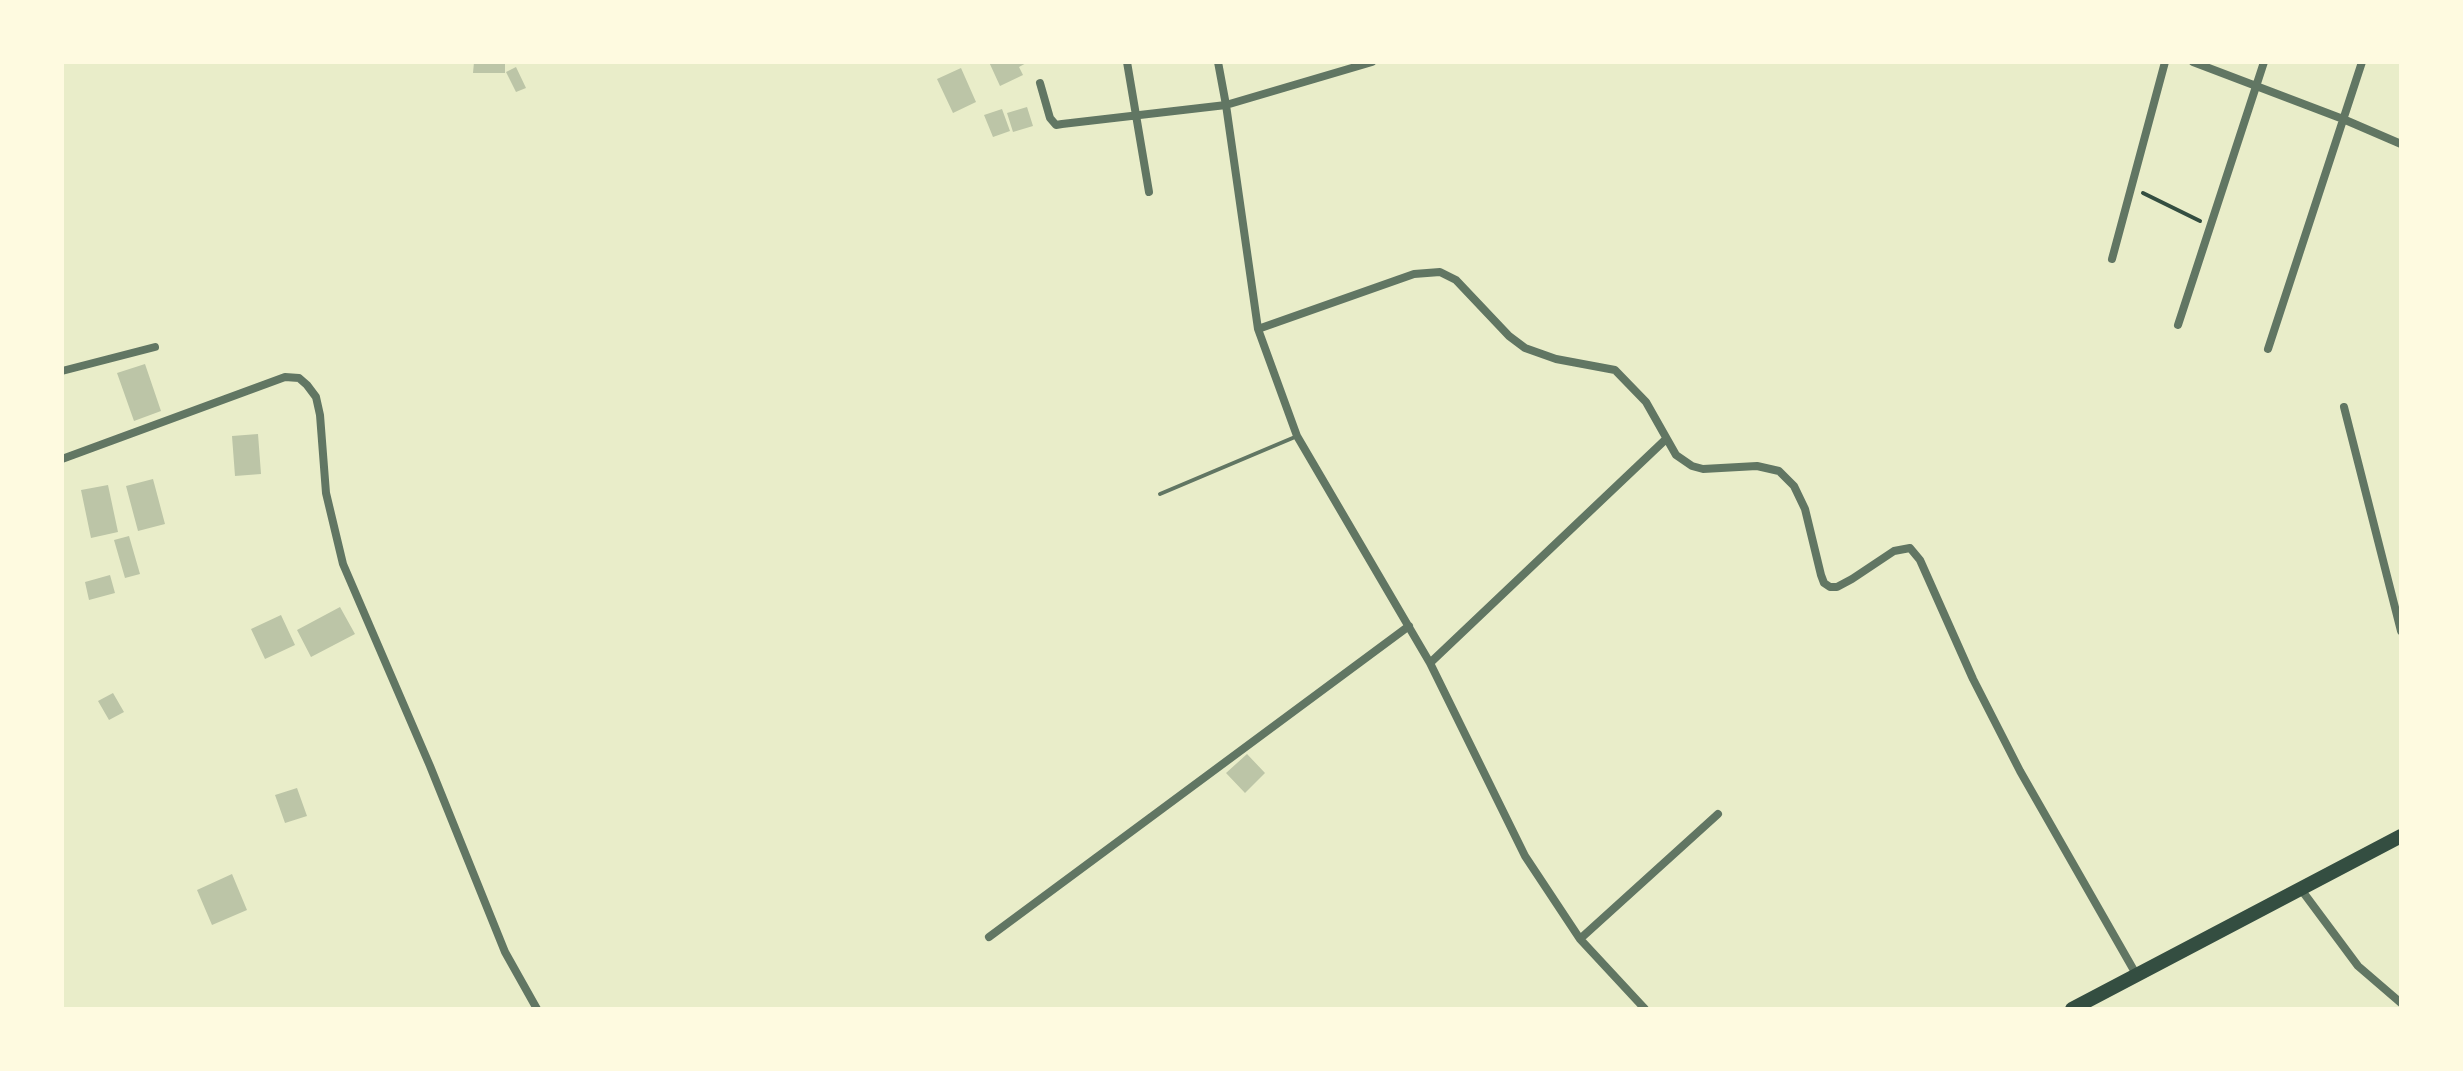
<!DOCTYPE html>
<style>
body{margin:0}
#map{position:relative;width:2463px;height:1071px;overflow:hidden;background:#e9edc9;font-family:"Varela Round",sans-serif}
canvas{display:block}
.frame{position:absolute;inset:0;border:64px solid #fefae0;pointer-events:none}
</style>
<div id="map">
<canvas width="2463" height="1071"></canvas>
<div class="frame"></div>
</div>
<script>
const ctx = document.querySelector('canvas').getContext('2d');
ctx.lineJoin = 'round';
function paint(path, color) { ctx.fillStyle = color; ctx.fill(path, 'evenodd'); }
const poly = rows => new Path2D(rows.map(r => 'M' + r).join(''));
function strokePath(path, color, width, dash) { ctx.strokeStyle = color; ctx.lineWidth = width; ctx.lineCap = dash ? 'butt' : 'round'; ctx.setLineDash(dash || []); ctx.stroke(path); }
const building = poly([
 [474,62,505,62,505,73,473,73],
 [989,62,1028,62,1019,67,1023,75,1000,86],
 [516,67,526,88,516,92,506,72],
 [961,68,976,102,953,113,937,79],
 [1027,107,1033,126,1013,132,1007,113],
 [1002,109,1010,131,993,137,984,115],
 [145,364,161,411,134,421,117,373],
 [258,434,261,474,235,476,232,436],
 [153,479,165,524,138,531,126,486],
 [108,485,118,532,91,538,81,490],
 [129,536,140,574,125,578,114,540],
 [110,575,115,593,89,600,85,582],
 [340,607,355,634,311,657,297,630],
 [281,615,295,645,265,659,251,629],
 [113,693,124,712,109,720,98,701],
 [1247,754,1265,773,1245,793,1226,773],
 [297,788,307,816,285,823,275,795],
 [232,874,247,910,212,925,197,890]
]);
const path = poly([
 [2143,193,2200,221]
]);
const service = poly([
 [1160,494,1295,437]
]);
const minor = poly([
 [1127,62,1149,192],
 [1218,62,1226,105,1258,329,1297,436,1430,663,1525,856,1580,939,1645,1009],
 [2193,62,2343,119,2401,144],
 [1040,83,1050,118,1056,125,1062,124,1226,105,1372,62],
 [2112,259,2165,62],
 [2178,325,2264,62],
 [1258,329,1414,274,1440,272,1456,280,1509,336,1525,348,1556,359,1615,370,1646,402,1676,455,1692,466,1703,469,1757,466,1779,471,1794,486,1805,509,1821,575,1824,583,1830,587,1837,587,1852,579,1894,551,1910,548,1920,560,1973,679,2020,771,2136,974],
 [2268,349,2362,62],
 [62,371,155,347],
 [2344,407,2401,631],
 [62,459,285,377,299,378,307,385,316,397,320,415,326,493,343,564,430,766,505,952,537,1009],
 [1430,663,1665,440],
 [2300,888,2358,966,2401,1003],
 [989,937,1409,626],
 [1580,939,1718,814]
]);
const trunk = poly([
 [2072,1009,2401,836]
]);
paint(building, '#bcc5a7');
strokePath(path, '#344e41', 4);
strokePath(service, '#617663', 4);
strokePath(minor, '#617663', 8);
strokePath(trunk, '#344e41', 14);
</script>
